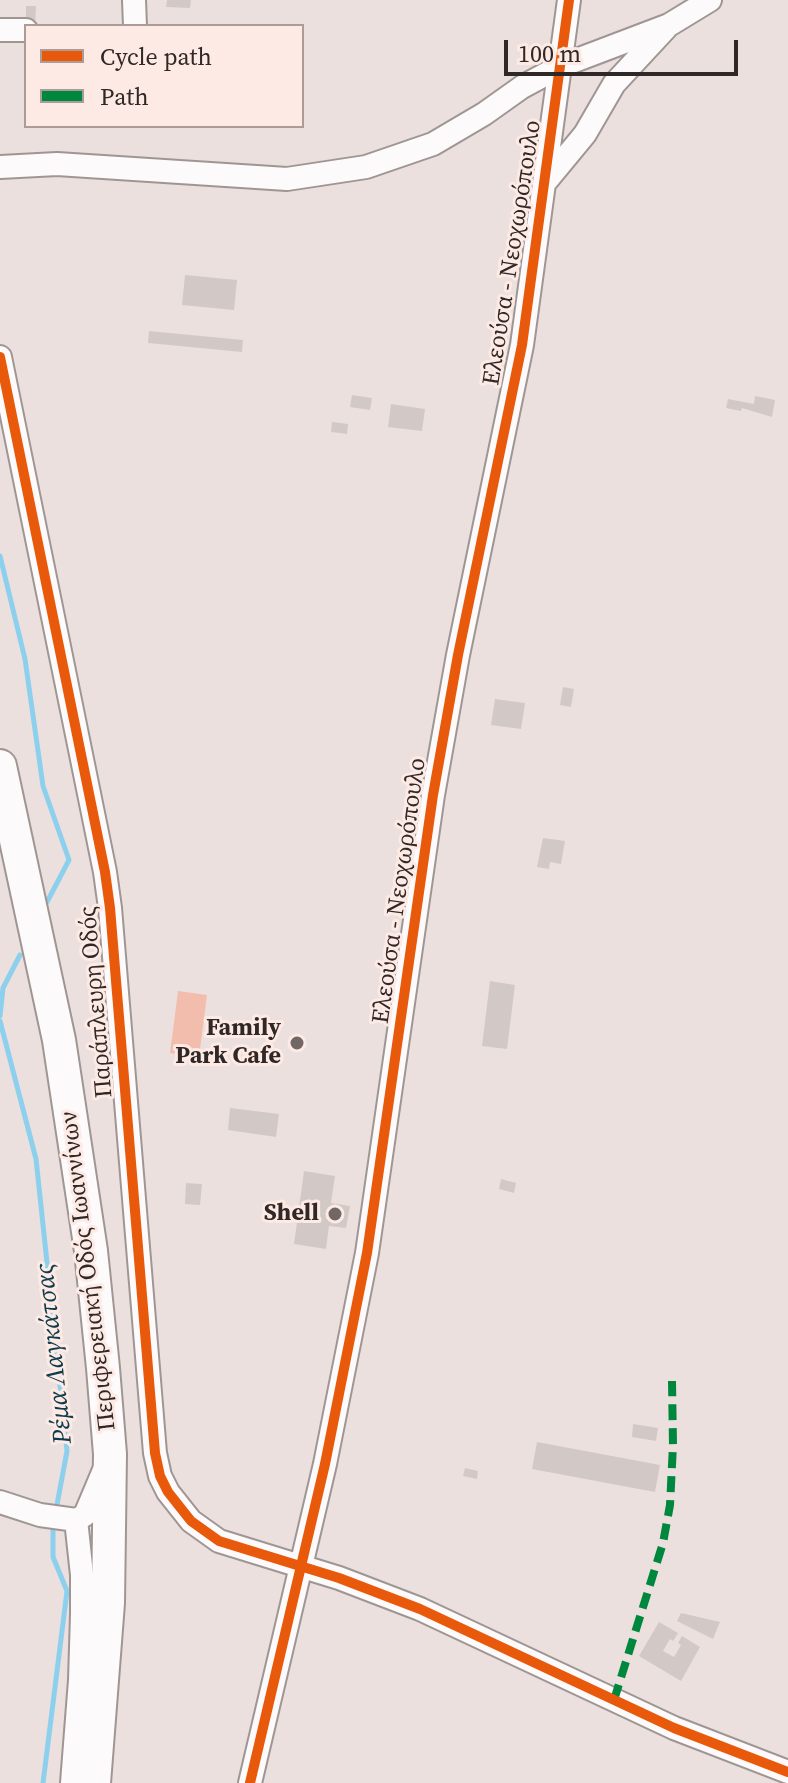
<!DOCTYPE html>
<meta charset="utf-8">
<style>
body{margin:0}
#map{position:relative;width:788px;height:1783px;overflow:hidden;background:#ebe0dd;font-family:"Source Serif 4",serif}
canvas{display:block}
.legend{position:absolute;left:24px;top:24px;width:280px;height:104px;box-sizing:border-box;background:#feeae4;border:2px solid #ab9c98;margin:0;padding:10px 14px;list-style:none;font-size:24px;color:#2f2826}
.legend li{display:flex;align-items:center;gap:16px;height:40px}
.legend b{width:40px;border:2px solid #ab9c98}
.scale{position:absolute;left:504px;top:40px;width:234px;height:36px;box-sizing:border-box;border:4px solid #2f2826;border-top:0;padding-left:10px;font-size:24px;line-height:28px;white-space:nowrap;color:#2f2826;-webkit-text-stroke:6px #feeae4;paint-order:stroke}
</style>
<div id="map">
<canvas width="788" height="1783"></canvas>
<ul class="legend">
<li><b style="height:10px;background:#e8590c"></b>Cycle path</li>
<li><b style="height:10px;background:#00873e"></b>Path</li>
</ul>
<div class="scale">100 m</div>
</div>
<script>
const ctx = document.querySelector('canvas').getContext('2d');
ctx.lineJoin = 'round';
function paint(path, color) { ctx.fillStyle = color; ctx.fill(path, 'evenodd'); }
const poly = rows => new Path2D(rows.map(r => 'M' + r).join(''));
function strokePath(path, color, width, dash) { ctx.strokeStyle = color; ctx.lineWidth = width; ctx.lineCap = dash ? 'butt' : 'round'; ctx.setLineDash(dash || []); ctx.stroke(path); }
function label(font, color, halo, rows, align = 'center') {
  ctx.font = font + ' "Source Serif 4",serif'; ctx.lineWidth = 6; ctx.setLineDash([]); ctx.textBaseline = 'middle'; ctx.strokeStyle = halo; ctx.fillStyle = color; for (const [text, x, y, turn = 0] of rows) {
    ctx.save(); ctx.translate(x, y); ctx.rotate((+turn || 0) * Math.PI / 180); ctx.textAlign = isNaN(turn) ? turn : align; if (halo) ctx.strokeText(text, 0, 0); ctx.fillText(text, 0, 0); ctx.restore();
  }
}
const green = poly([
 [178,991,207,995,199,1057,170,1053]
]);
const stream = poly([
 [0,556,25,659,43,786,69,860,47,902],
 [0,1016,3,988,20,955],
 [0,1021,36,1159,67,1451,56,1510],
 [43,1783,67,1591,53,1557,53,1524]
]);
const building = poly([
 [167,0,191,0,190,8,166,7],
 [26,6,36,6,35,26,26,26],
 [185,275,237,280,234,310,182,305],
 [149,331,243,340,242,352,148,343],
 [352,395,372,398,370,410,350,407],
 [755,396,775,400,772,417,742,408,741,411,726,408,728,399,754,404],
 [391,404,425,409,422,431,388,427],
 [332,422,348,424,347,434,331,432],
 [563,687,574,689,571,707,560,705],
 [495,699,525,703,521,729,491,725],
 [543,838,565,841,561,864,550,862,549,869,537,867],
 [490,981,515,985,507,1049,482,1046],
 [230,1108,279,1114,276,1137,228,1130],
 [304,1171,335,1176,331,1203,350,1206,346,1228,329,1226,326,1249,294,1244],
 [501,1179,516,1183,514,1193,499,1189],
 [186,1183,202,1184,200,1205,185,1204],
 [633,1424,658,1428,656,1441,632,1437],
 [537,1442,660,1465,655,1492,532,1469],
 [465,1468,478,1471,477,1479,463,1476],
 [681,1613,720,1622,713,1639,677,1621],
 [659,1622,678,1633,673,1641,670,1639,663,1651,674,1657,681,1645,678,1643,682,1636,700,1647,681,1681,639,1656]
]);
const minor = poly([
 [134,0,135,26],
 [0,30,26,30],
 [0,167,57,164,287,179,366,167,433,144,484,114,522,87,561,66,669,25,710,0],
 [547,180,585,134,614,84,666,28],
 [0,357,105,872,110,908,155,1453,160,1476,168,1492,191,1521,219,1541,339,1578,420,1609,674,1728,788,1772],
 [0,1502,40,1515,76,1520],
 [76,1520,85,1515,104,1470],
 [72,1783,80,1680,82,1614,82,1575,76,1520],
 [250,1783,325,1464,367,1253,433,795,458,655,522,345,569,0]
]);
const highway = poly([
 [0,766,59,1040,91,1251,103,1368,110,1454,108,1603,94,1783]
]);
const quiet = poly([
 [614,1700,663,1543,670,1505,673,1445,672,1381]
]);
const cycleway = poly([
 [0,357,105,872,110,908,155,1453,160,1476,168,1492,191,1521,219,1541,339,1578,420,1609,674,1728,788,1772],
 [250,1783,325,1464,367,1253,433,795,458,655,522,345,569,0]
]);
const markers = [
 [297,1043,8,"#716866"],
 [335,1214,8,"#716866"]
];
const streetNames = [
 ["Ελεούσα - Νεοχωρόπουλο",513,253,-81],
 ["Ελεούσα - Νεοχωρόπουλο",400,891,-82],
 ["Παράπλευρη Οδός",97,1002,-95],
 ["Περιφερειακή Οδός Ιωαννίνων",89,1271,-97]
];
const poiNames = [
 ["Family",281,1029],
 ["Park Cafe",281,1057],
 ["Shell",319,1214]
];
const waterNames = [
 ["Ρέμα Λαγκάτσας",55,1354,-96]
];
paint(green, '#f3bdae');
strokePath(stream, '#8dd0ed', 5);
paint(building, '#d2c9c7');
strokePath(minor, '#9f9694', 26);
strokePath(highway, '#9f9694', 36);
strokePath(minor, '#fcfafa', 22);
strokePath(highway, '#fcfafa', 32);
strokePath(quiet, '#00873e', 8, [16, 8]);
strokePath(cycleway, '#e8590c', 10);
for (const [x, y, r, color] of markers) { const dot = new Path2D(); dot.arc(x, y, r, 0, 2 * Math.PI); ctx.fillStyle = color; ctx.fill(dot); strokePath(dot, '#feeae4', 3); }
label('24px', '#2f2826', '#feeae4', streetNames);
label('bold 24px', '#2f2826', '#feeae4', poiNames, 'right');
label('italic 26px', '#0e3c4d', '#feeae4', waterNames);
</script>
